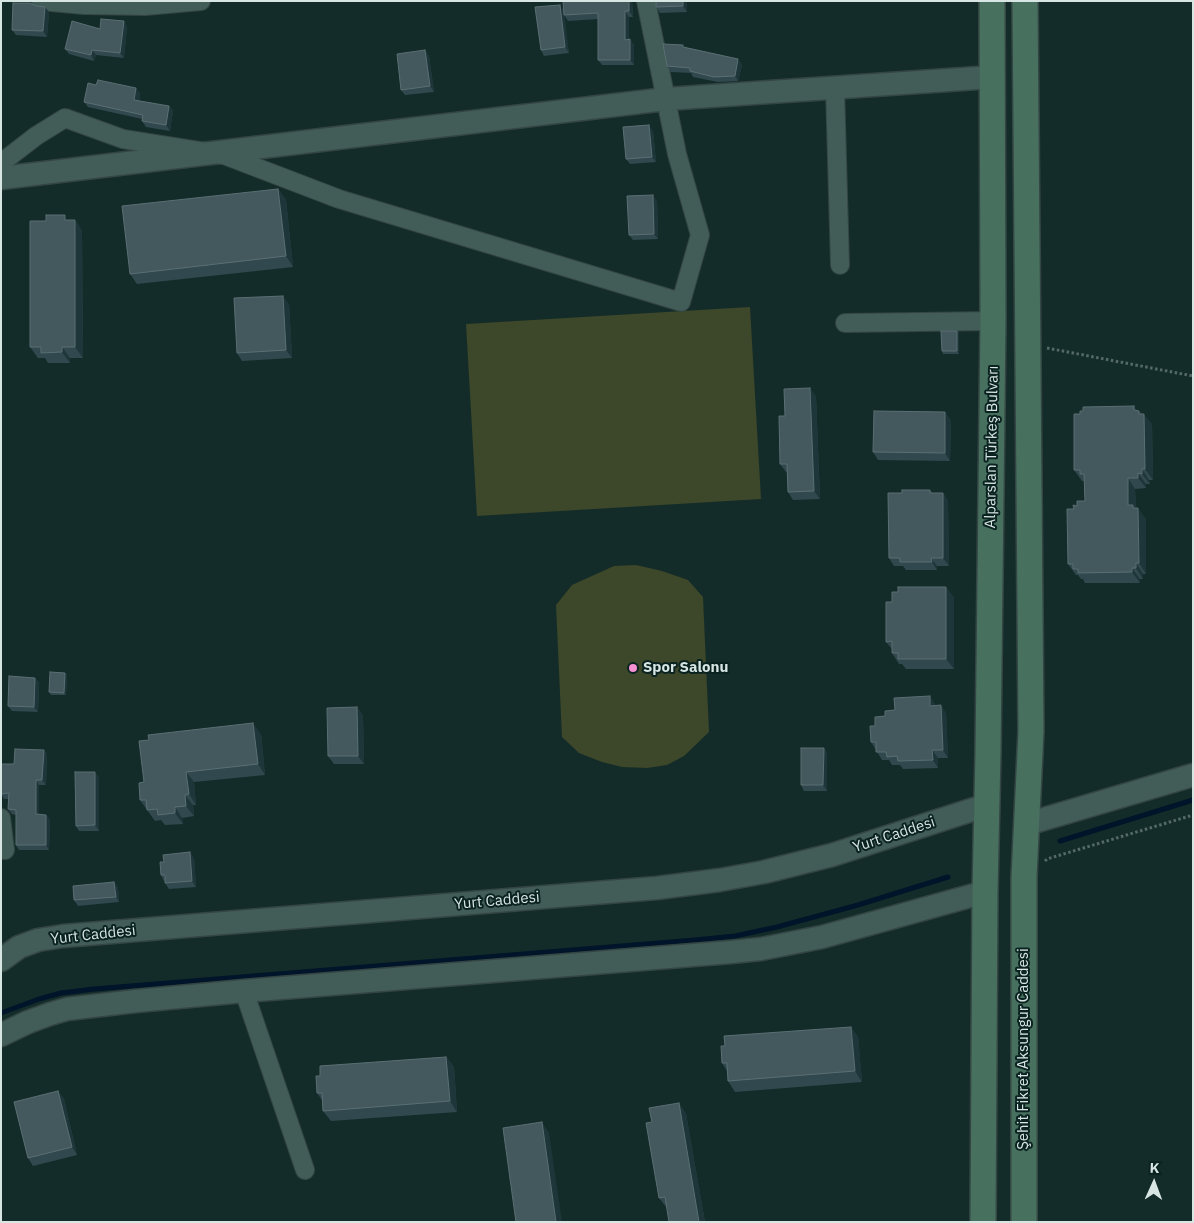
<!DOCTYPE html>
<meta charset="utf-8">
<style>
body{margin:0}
#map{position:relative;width:1194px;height:1223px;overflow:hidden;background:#142c29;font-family:"IBM Plex Sans",sans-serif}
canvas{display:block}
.frame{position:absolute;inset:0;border:2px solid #d7e6e3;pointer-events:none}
.north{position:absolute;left:1129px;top:1158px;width:50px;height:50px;-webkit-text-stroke:4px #0a2220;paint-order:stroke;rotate:2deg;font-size:14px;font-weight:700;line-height:20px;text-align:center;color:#d7e6e3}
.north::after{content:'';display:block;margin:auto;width:18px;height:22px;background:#d7e6e3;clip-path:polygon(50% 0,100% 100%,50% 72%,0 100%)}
</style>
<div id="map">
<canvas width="1194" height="1223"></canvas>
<div class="frame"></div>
<div class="north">K</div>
</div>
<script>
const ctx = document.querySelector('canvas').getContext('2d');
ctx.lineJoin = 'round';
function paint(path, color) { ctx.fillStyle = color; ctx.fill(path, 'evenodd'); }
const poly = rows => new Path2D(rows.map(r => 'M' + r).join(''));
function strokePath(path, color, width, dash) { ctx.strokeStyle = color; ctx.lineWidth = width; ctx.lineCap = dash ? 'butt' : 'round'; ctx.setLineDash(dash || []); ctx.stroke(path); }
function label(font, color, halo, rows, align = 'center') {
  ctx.font = font + ' "IBM Plex Sans",sans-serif'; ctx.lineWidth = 4; ctx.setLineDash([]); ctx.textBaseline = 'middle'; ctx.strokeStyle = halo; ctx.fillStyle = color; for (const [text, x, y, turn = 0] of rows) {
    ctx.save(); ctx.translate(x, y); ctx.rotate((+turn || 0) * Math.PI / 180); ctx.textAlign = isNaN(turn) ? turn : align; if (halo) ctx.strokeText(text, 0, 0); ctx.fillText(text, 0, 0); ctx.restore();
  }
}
const green = poly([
 [750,307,761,499,477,516,466,324],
 [636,565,662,571,688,580,703,597,709,732,684,756,667,765,647,768,622,767,602,762,579,753,562,737,556,605,572,585,614,566]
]);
const stream = poly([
 [1060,841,1193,800],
 [1,1013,39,999,61,993,94,989,695,940,735,936,777,927,858,905,948,877]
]);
const path = poly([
 [1047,348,1193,376],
 [1045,861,1047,859,1193,815]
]);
const minor = poly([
 [41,1,84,5,145,6,201,1],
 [835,88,840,265],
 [1,163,36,136,65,118,123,139,224,155,339,199,681,302,700,235,677,154,646,1],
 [845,323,993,321],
 [1,818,5,850],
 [244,991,305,1170]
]);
const tertiary = poly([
 [1,178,666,99,993,77],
 [1027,824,1193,775],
 [1,960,19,947,38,940,63,936,657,888,720,880,764,872,832,855,987,805],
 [1,1035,28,1022,50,1014,67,1009,136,1001,244,991,731,952,761,949,822,937,985,892]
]);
const secondary = poly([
 [983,1222,985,892,988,752,993,321,992,1],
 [1024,1222,1024,877,1031,731,1025,1]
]);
const wall = poly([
 [563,1,632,1,633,17,629,17,629,39,634,45,634,65,602,65,598,60,598,19,568,21,564,15],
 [687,1,687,12,660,13,656,7],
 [560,5,569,53,544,56,541,50],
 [49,12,47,37,16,35,12,30],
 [124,21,127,27,124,58,96,55,94,61,69,54,65,49,100,29],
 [684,47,738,59,742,65,738,81,718,82,693,77,691,73,671,72,667,66],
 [425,50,429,56,434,92,405,95,401,90],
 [140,93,139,101,169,106,173,111,170,131,146,127,142,121,142,119,88,107,84,102],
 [653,131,656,162,630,164,626,159],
 [278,189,286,200,293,267,137,284,130,274],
 [657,201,658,239,633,240,629,235],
 [69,220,75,220,82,231,83,358,70,358,70,363,48,363,45,358,38,358,30,347],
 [289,304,292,358,242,361,237,353],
 [957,331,959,333,959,354,943,354,942,351],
 [816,396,820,499,793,500,788,492,787,472,786,472,780,464,785,416],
 [1137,410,1139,411,1152,424,1153,480,1149,480,1150,484,1146,484,1146,488,1135,489,1136,508,1146,519,1146,574,1143,574,1143,579,1140,579,1140,583,1085,583,1083,579,1081,579,1078,575,1076,575,1068,564,1074,509,1077,506,1085,501,1084,481,1082,481,1074,470],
 [951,420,950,461,878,460,873,452],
 [930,490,932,493,943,493,948,501,949,566,937,566,937,570,906,570,903,566,894,566,889,558,902,493],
 [946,587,954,598,954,669,906,669,902,664,899,664,892,653,892,649,886,642,892,602,898,592],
 [65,673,67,675,66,695,51,695,49,692],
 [35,678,39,683,38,712,12,711,8,706],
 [935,704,935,705,946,713,948,758,938,758,938,768,903,769,900,765,892,765,889,760,882,760,871,742,875,726,885,716,895,710],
 [357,707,363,716,364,764,334,764,328,756],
 [261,734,265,775,194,782,196,805,193,805,194,816,182,818,183,824,165,825,161,820,155,821,140,800,144,782],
 [824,748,827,753,827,791,804,791,801,785],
 [44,750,47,755,46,785,39,785,39,815,46,815,50,820,49,850,19,850,16,845,16,815,12,814,8,809,8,799,4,799,1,794,1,764,14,764],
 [99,777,99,831,79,831,76,826],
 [194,858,196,887,169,889,165,883,165,880,164,881,161,875],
 [114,882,118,888,119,902,78,906,74,900],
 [851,1027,858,1037,862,1082,735,1092,728,1081,727,1071,722,1063],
 [446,1057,454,1067,457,1112,331,1121,323,1111,322,1100,317,1093],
 [58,1091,64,1099,77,1155,33,1166,28,1158],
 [679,1103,686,1114,705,1222,669,1222,667,1208,659,1198,652,1122]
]);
const shadedWall = poly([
 [629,1,632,1,633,17,629,11],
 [683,1,687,1,687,12,683,6],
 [560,5,564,10,569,53,565,47],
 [45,7,49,12,47,37,43,31],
 [625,11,629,17,629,45,625,40],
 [124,21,127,27,124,58,120,53],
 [630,39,634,45,634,65,630,60],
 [92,50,96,55,94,61,91,55],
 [425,50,429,56,434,92,430,86],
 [738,59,742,65,738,81,735,76],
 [136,88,140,93,138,106,134,100],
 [169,106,173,111,170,131,166,125],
 [649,125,653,131,656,162,652,157],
 [278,189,286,200,293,267,286,256],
 [653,195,657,201,658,239,654,234],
 [75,220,82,231,83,358,75,347],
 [283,296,289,304,292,358,286,350],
 [957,331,959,333,959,354,957,351],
 [62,347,70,358,70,363,62,352],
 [810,388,816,396,820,499,814,491],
 [1134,406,1139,413,1139,411,1144,418,1144,414,1152,424,1153,480,1145,469,1134,410],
 [945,412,951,420,950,461,945,453],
 [1142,469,1149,480,1150,484,1142,474],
 [1138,473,1146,484,1146,488,1138,478],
 [1128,478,1135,489,1136,509,1138,508,1146,519,1146,574,1139,563,1128,505],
 [943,493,948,501,949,566,943,558],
 [931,558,937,566,937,570,932,562],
 [1136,563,1143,574,1143,579,1136,568],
 [1132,568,1140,579,1140,583,1132,572],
 [946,587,954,598,954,669,946,659],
 [65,673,67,675,66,695,64,693],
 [35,678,39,683,38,712,34,707],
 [930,696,935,704,936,714,930,706],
 [941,705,946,713,948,758,943,750],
 [357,707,363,716,364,764,358,756],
 [253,723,261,734,265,775,258,764],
 [824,748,827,753,827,791,823,785],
 [44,750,47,755,46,785,42,780],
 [932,750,938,758,938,768,933,760],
 [95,772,99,777,99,831,95,825],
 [186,772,194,782,196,805,189,794],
 [36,780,39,785,39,820,36,814],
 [185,795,193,805,194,816,186,806],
 [175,807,182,818,183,824,175,813],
 [46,815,50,820,49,850,46,845],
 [190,852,194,858,196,887,192,881],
 [114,882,118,888,119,902,116,897],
 [851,1027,858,1037,862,1082,855,1071],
 [446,1057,454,1067,457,1112,450,1101],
 [58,1091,64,1099,77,1155,72,1147],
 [679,1103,686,1114,705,1222,699,1222],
 [542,1122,549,1133,562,1222,556,1222]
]);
const building = poly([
 [563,1,629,1,629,11,625,11,625,40,630,39,630,60,598,60,598,13,564,15,563,1],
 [656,1,683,1,683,6,656,7,656,1],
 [13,3,30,3,36,6,45,7,43,31,12,30,13,3],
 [560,5,565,47,541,50,535,7,560,5],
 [101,19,124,21,120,53,92,50,91,55,65,49,72,21,100,29,101,19],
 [663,44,683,45,683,47,738,59,735,76,714,77,690,71,690,68,667,66,663,44],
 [425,50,430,86,401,90,397,54,425,50],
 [98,80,136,88,134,100,169,106,166,125,142,121,143,115,84,102,88,83,96,85,98,80],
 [649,125,652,157,626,159,623,127,649,125],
 [278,189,286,256,130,274,122,206,278,189],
 [653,195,654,234,629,235,627,196,653,195],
 [46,215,65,215,65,220,75,220,75,347,62,347,62,352,41,353,41,347,30,347,30,221,46,221,46,215],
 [283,296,286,350,237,353,234,298,283,296],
 [941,331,957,331,957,351,942,351,941,331],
 [810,388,814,491,788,492,787,464,780,464,779,416,785,416,784,389,810,388],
 [1134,406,1134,410,1139,411,1139,414,1144,414,1145,469,1142,469,1142,474,1138,473,1138,478,1128,478,1128,505,1133,505,1133,508,1138,508,1139,563,1136,563,1136,568,1132,568,1132,572,1078,573,1078,569,1073,569,1073,564,1068,564,1067,509,1074,509,1073,505,1077,506,1077,501,1085,501,1084,474,1080,474,1080,470,1074,470,1074,414,1080,414,1080,411,1083,411,1083,407,1134,406],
 [874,411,945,412,945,453,873,452,874,411],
 [902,490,930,490,930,493,943,493,943,558,931,558,932,562,900,562,900,558,889,558,888,493,902,493,902,490],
 [898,587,946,587,946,659,898,659,898,653,892,653,892,641,886,642,886,602,892,602,892,592,898,592,898,587],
 [50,672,65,673,64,693,49,692,50,672],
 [9,676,35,678,34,707,8,706,9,676],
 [930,696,930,706,941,705,943,750,932,750,933,760,898,761,897,756,887,757,886,752,876,752,876,742,871,742,870,726,875,726,875,717,885,716,885,711,895,710,894,698,930,696],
 [357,707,358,756,328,756,327,708,357,707],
 [253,723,258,764,186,772,189,794,185,795,186,806,175,807,175,813,158,815,157,809,147,810,146,800,140,800,139,783,144,782,139,741,149,740,148,735,253,723],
 [801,748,824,748,823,785,801,785,801,748],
 [15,749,44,750,42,780,36,780,36,814,46,815,46,845,16,845,16,810,8,809,9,793,1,794,1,764,14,764,15,749],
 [75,772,95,772,95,825,76,826,75,772],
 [190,852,192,881,165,883,165,875,161,875,160,862,164,862,163,855,190,852],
 [114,882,116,897,74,900,73,886,114,882],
 [851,1027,855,1071,728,1081,727,1063,722,1063,721,1046,725,1046,724,1036,851,1027],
 [446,1057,450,1101,323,1111,322,1093,317,1093,316,1076,320,1076,320,1066,446,1057],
 [58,1091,72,1147,28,1158,14,1102,58,1091],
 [679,1103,699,1222,669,1222,665,1197,659,1198,646,1123,652,1122,649,1108,679,1103],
 [542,1122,556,1222,516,1222,503,1128,542,1122]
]);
const markers = [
 [633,668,5,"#f591d1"]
];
const streetNames = [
 ["Alparslan Türkeş Bulvarı",992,447,-89],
 ["Yurt Caddesi",894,835,-18],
 ["Yurt Caddesi",497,901,-5],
 ["Yurt Caddesi",93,935,-6],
 ["Şehit Fikret Aksungur Caddesi",1024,1049,-90]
];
const poiNames = [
 ["Spor Salonu",643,668]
];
paint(green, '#3d4729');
strokePath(stream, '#00142a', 5);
strokePath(minor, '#344644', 20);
strokePath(tertiary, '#344644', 25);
strokePath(secondary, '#344644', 28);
strokePath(path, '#556a67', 3, [2.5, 2.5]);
strokePath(minor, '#425c58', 18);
strokePath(tertiary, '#425c58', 22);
strokePath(secondary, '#47705f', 25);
paint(wall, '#31484e');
paint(shadedWall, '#1e3639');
paint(building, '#43595e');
strokePath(building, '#5a6f73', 1);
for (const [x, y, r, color] of markers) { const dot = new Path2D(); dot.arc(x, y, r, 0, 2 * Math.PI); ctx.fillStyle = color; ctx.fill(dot); strokePath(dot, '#0a2220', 2); }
label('15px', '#d7e6e3', '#0a2220', streetNames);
label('bold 15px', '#d7e6e3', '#0a2220', poiNames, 'left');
</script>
